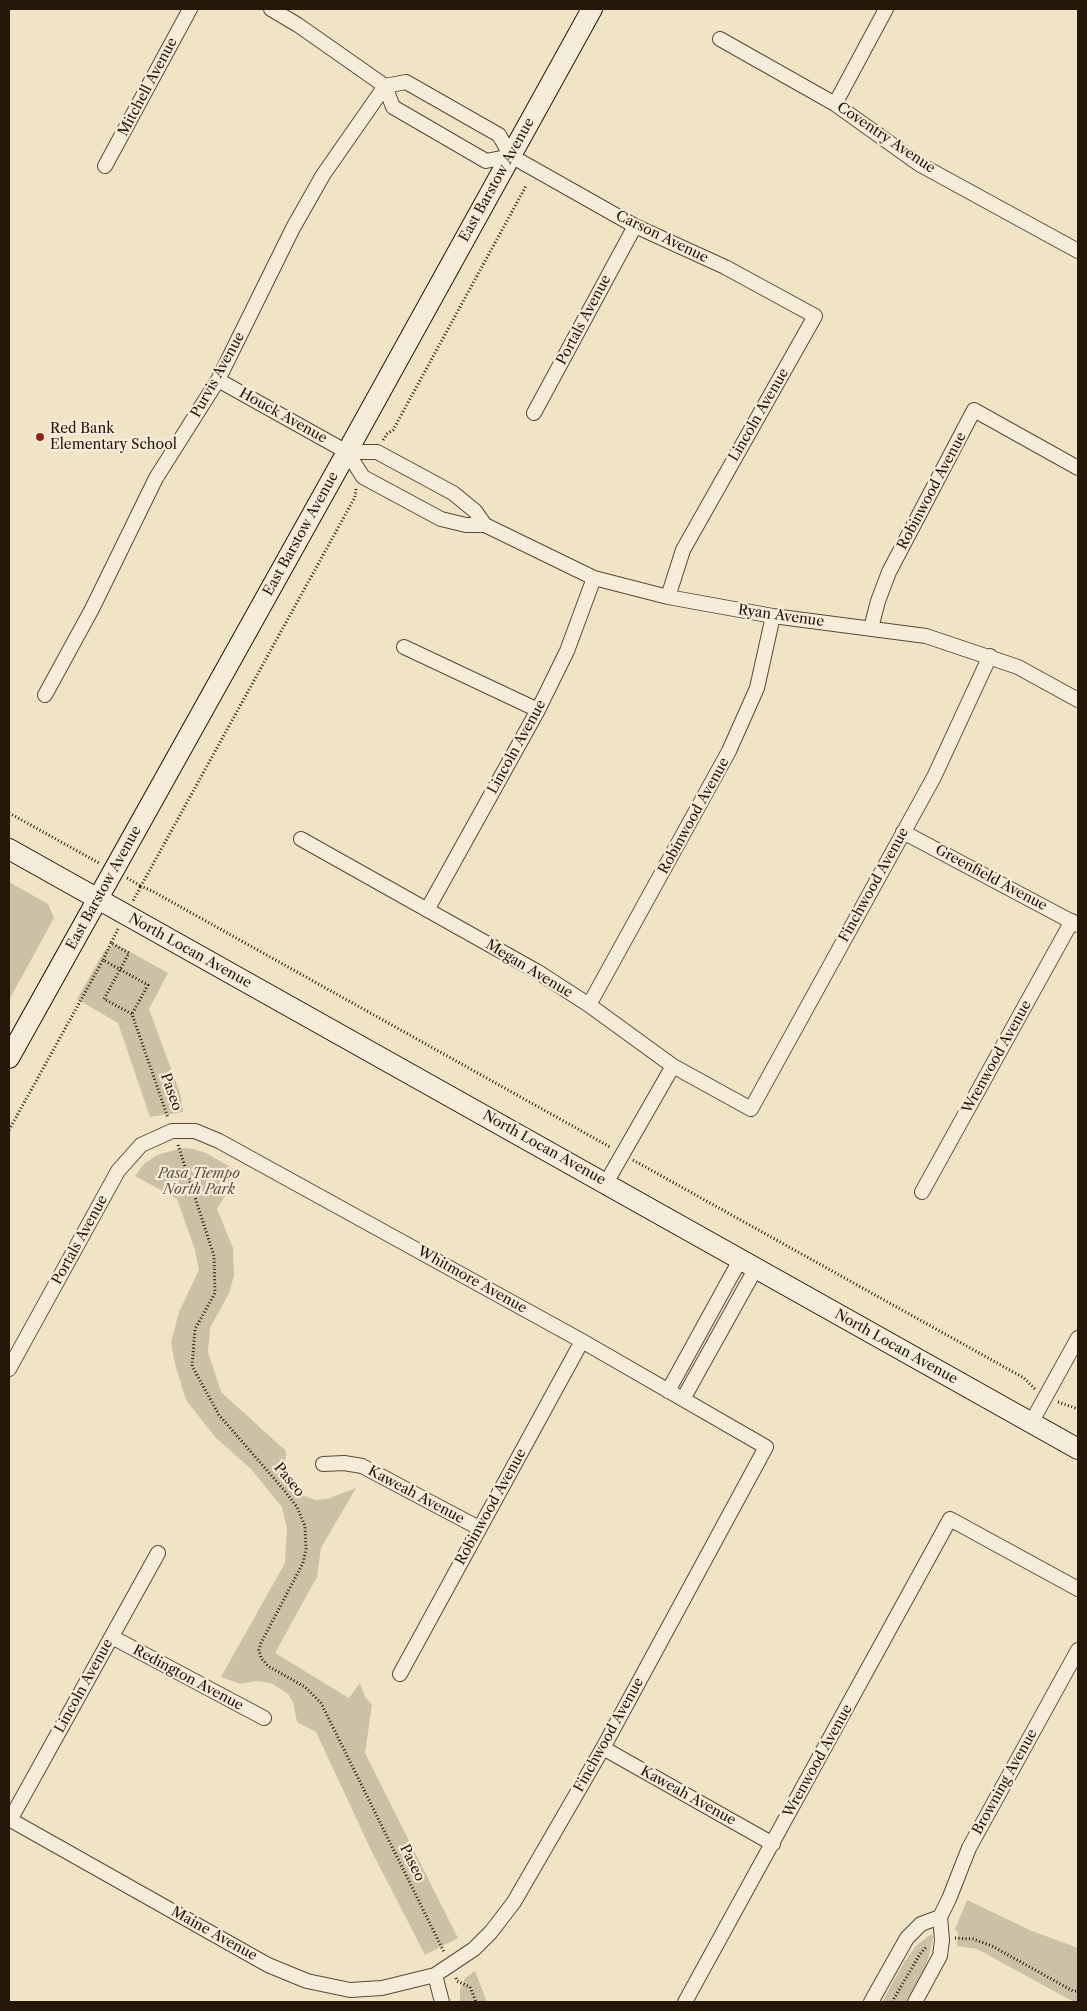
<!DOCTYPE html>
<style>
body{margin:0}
#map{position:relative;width:1087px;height:2011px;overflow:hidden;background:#f0e4c5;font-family:"Libre Caslon Text",serif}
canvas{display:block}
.frame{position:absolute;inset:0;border:10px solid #241709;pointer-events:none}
</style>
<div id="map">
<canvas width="1087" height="2011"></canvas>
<div class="frame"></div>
</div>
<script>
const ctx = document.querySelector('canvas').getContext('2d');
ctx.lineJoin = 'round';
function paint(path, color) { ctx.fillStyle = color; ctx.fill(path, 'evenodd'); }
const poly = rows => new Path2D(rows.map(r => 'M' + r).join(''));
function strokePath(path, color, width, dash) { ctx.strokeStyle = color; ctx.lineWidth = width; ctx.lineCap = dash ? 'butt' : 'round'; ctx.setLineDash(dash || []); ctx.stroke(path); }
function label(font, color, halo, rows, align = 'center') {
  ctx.font = font + ' "Libre Caslon Text",serif'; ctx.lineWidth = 4.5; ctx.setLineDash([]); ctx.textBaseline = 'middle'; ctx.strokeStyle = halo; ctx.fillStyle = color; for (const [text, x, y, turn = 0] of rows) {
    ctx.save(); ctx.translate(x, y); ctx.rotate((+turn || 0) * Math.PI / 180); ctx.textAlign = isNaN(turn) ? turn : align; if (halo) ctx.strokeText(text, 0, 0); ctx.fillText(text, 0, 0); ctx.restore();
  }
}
const green = poly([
 [9,882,48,904,54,918,9,1000],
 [116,944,168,973,149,1009,181,1096,183,1112,150,1117,118,1023,77,999,105,950],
 [182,1148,193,1149,206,1153,239,1172,217,1209,233,1248,234,1276,229,1293,210,1328,208,1352,221,1392,286,1451,285,1464,290,1480,304,1496,316,1500,327,1499,356,1488,321,1548,317,1577,275,1653,349,1698,360,1683,365,1697,372,1705,365,1753,458,1938,425,1955,370,1848,316,1732,297,1722,293,1702,288,1694,271,1683,256,1681,240,1684,221,1677,285,1563,287,1530,282,1507,251,1469,215,1437,186,1400,175,1364,171,1342,179,1312,199,1270,195,1250,177,1199,135,1176,144,1164,157,1155],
 [967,1900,1032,1931,1078,1948,1078,2002,1074,2002,977,1949,957,1946,958,1933,955,1929],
 [931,1934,933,1936,930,1953,924,1971,906,2002,882,2002,905,1961,916,1946],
 [475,1971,487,2002,460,2002,460,1990,465,1978]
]);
const path = poly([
 [383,440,387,434,393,430,526,186],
 [356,489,355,497,141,886,154,892,610,1147],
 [9,813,99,863],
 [127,878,141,886,133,901],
 [118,929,111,943,129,953,104,999,132,1014,168,1118],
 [111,943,103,960,148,985,132,1014],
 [9,1130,103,960],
 [178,1145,214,1256,215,1293,195,1329,192,1366,219,1415,284,1490,297,1507,305,1526,306,1549,303,1563,261,1643,259,1650,261,1658,268,1666,305,1687,321,1703,444,1952],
 [633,1160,1024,1378,1035,1389],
 [1058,1402,1078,1409],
 [955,1938,973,1939,992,1946,1073,1991,1078,1991],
 [456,1978,457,1981,470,1987,476,2002],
 [892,2002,920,1954,927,1946]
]);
const street = poly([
 [271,9,298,25,385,86,393,107,486,161,511,156],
 [720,39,835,104,919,164,1078,251],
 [385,86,406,82,499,135,511,156,635,226,725,267,815,316,683,550,668,597],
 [835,104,886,9],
 [105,166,190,9],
 [218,380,347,452,377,452,453,493,475,511,485,525],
 [534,413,635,226],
 [347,452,363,477,441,519,466,525,485,525,594,578,668,597,773,616,926,636,1018,667,1078,700],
 [871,628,878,601,889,572,974,410,1078,468],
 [404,647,538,710],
 [45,695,92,609,156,478,218,380,293,228,323,175,385,86],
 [903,832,1078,925],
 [301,839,538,972,589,1005,673,1066,751,1109,934,777,990,656],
 [427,910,538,710,567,651,594,578],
 [589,1005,729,751,757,688,773,616],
 [606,1183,673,1066],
 [922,1192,1072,921],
 [9,1369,118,1171,141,1145,172,1131,195,1131,219,1141,582,1341,766,1447,603,1748,514,1902,491,1932,474,1949,435,1975,382,1988,350,1990,307,1981,268,1965,9,1819],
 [668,1391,740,1260],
 [683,1399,756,1268],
 [1031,1423,1078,1338],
 [323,1464,344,1463,362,1466,479,1528],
 [112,1637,264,1718],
 [400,1674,582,1341],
 [603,1748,773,1844],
 [10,1820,158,1553],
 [435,1975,442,2002],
 [685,2002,950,1519,1078,1589],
 [871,2002,907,1938,921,1924,940,1917],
 [915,2002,940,1956,942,1940,940,1917,949,1899,969,1848,1078,1650]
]);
const secondary = poly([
 [9,849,1078,1449],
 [9,1058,347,452,592,9]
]);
const markers = [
 [40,437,5,"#8f2418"]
];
const streetNames = [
 ["Mitchell Avenue",148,87,-62],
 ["Coventry Avenue",886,138,34],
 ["East Barstow Avenue",497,180,-61],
 ["Carson Avenue",662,237,26],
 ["Portals Avenue",584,320,-62],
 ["Purvis Avenue",218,375,-61],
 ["Lincoln Avenue",759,415,-60],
 ["Houck Avenue",283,416,29],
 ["Robinwood Avenue",932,491,-62],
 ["East Barstow Avenue",301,534,-61],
 ["Ryan Avenue",781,616,8],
 ["Lincoln Avenue",517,747,-61],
 ["Robinwood Avenue",694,816,-61],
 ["Greenfield Avenue",991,878,28],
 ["Finchwood Avenue",874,885,-61],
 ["East Barstow Avenue",104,888,-61],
 ["North Locan Avenue",190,951,29],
 ["Megan Avenue",529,969,31],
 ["Wrenwood Avenue",997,1057,-61],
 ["Paseo",171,1092,71],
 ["North Locan Avenue",544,1148,29],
 ["Portals Avenue",80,1240,-61],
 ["Whitmore Avenue",472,1280,29],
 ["North Locan Avenue",896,1347,29],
 ["Paseo",289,1480,51],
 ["Kaweah Avenue",416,1495,28],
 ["Robinwood Avenue",491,1507,-61],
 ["Redington Avenue",188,1678,28],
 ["Lincoln Avenue",84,1686,-61],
 ["Finchwood Avenue",609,1735,-61],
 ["Wrenwood Avenue",818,1761,-61],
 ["Browning Avenue",1005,1782,-61],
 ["Kaweah Avenue",688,1796,29],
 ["Paseo",412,1863,64],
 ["Maine Avenue",214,1934,29]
];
const poiNames = [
 ["Red Bank",50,429],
 ["Elementary School",50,445]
];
const parkNames = [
 ["Pasa Tiempo",199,1174],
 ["North Park",199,1190]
];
paint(green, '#cdc1a5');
strokePath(street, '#574a38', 16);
strokePath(secondary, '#241709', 22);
strokePath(path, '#241709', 3, [1, 2.5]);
strokePath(street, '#f5edd9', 14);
strokePath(secondary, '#f5edd9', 20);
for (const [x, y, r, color] of markers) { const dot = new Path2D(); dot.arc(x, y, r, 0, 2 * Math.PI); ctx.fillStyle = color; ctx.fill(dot); strokePath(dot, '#f5edd9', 2); }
label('14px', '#241709', '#f5edd9', streetNames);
label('14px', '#241709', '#f5edd9', poiNames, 'left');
label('italic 14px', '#5f5240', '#f5edd9', parkNames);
</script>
